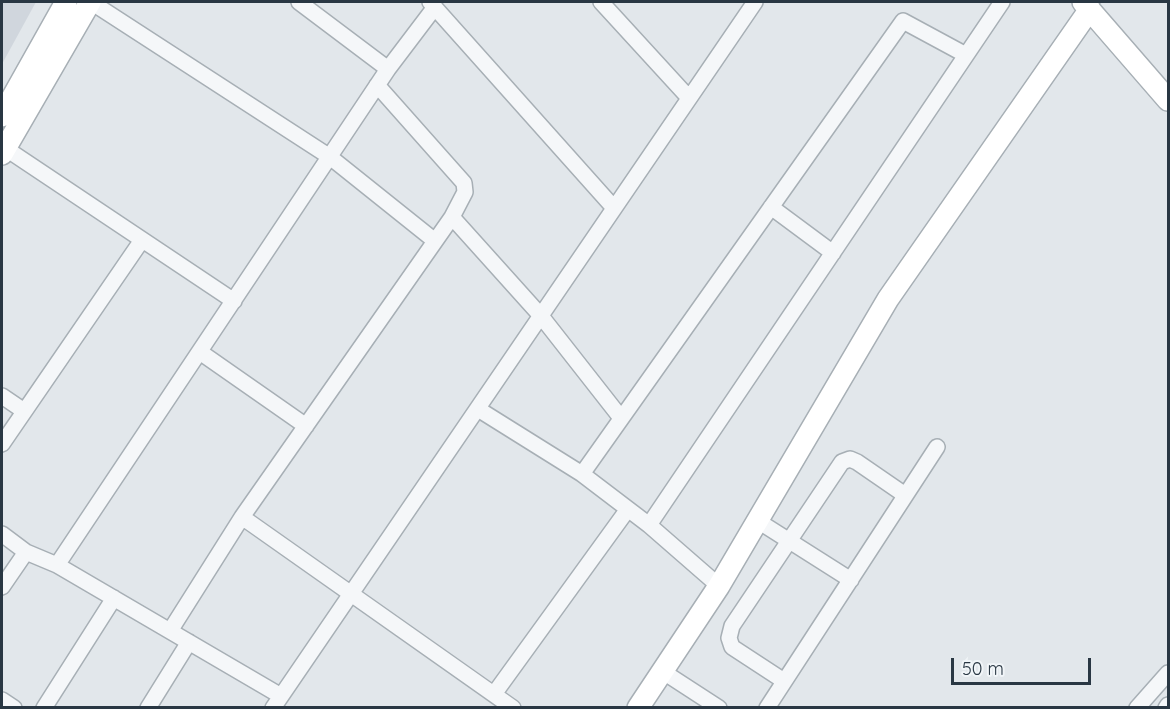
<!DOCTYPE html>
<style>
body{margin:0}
#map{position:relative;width:1170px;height:709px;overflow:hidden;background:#e2e7eb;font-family:Quicksand,sans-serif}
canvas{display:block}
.frame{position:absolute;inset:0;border:3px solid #293743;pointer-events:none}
.scale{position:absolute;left:951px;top:658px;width:140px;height:27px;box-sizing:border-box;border:3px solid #293743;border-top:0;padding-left:8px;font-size:18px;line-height:21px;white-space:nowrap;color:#293743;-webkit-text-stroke:4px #f1f5f8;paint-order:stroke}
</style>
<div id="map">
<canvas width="1170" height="709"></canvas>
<div class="frame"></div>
<div class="scale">50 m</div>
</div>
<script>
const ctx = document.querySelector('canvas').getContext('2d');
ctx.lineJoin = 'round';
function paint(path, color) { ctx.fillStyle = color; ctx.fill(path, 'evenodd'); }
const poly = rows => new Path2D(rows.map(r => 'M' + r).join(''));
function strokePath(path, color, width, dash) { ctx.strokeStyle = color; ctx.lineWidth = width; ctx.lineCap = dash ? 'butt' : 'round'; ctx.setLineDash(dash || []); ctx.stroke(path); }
const built = poly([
 [2,2,36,2,2,64]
]);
const street = poly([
 [91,2,330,157,435,241],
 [299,2,388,69],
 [430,2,614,208],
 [601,2,689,98],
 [2,146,234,301],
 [771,207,833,253],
 [452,217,541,316,621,418],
 [200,352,306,426],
 [2,396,24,411],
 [478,409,582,474,649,525,719,586],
 [2,444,142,240],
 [582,474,903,21,966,55],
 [242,517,513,708],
 [758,521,851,580],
 [649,525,1002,2],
 [2,534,26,552,57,565,281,696],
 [57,565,388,69,435,7],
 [2,587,26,552],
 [170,631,242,517,452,217,465,192,464,183,377,85],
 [662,671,719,708],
 [784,681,732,647,729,638,732,626,842,462,850,459,857,462,905,495],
 [494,694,628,509],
 [2,700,14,708],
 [44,708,114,598],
 [148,708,189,642],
 [273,708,755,2],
 [767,708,937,447],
 [1137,708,1168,673],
 [1166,708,1168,705]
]);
const secondary = poly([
 [1083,2,1168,100],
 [2,116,66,2],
 [2,154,90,2],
 [638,708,719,586,888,299,1090,9]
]);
paint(built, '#d0d6dd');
strokePath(street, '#a7afb5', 18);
strokePath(secondary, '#a7afb5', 24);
strokePath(street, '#f5f7f9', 15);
strokePath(secondary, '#fff', 21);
</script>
